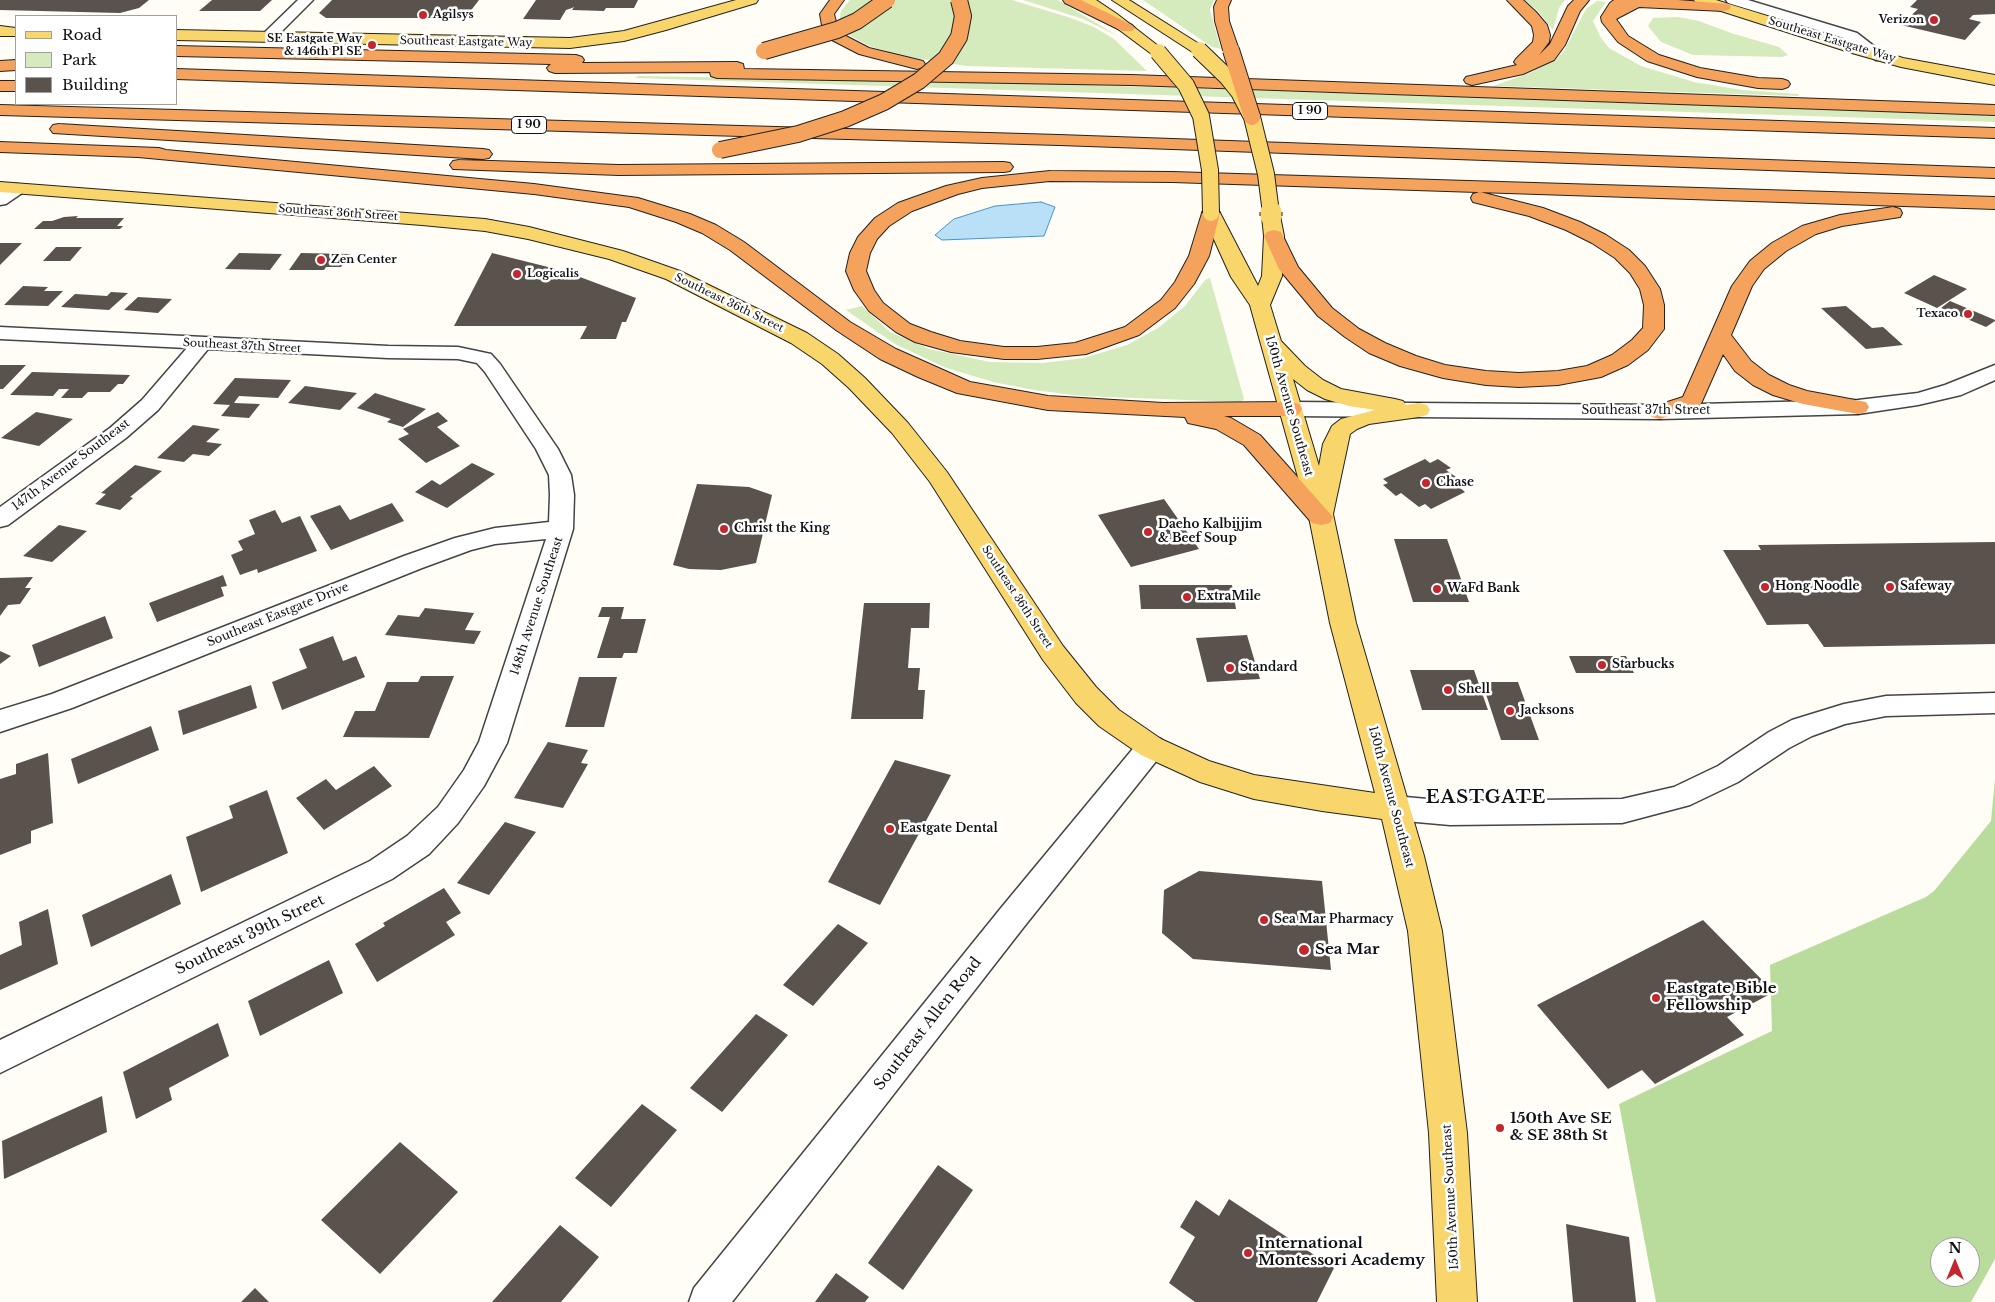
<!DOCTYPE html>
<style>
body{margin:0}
#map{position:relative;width:1995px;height:1302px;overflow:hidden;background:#fffdf5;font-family:"Libre Baskerville",serif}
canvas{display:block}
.legend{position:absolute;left:15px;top:15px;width:162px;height:90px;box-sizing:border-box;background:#fff;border:1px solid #a0a0a0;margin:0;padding:6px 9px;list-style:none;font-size:15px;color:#111}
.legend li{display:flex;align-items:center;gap:10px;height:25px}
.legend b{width:25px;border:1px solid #a0a0a0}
.north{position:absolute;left:1930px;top:1237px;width:50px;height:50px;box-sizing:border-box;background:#fff;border:1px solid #a0a0a0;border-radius:50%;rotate:0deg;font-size:14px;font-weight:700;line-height:20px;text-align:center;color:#111}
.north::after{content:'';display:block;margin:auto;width:18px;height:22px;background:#c4262e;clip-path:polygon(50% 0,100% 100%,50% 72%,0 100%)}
</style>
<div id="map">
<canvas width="1995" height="1302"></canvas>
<ul class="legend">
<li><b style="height:6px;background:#f9d66b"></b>Road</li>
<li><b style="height:14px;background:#d5ebbd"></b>Park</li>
<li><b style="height:14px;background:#5a524d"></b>Building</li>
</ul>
<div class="north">N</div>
</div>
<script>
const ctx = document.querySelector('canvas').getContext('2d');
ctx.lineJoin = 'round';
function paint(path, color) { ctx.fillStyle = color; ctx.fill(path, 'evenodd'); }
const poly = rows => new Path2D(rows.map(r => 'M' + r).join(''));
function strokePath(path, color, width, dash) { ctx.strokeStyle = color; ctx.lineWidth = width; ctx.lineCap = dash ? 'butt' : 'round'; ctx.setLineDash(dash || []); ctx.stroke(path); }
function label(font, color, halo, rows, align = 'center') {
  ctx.font = font + ' "Libre Baskerville",serif'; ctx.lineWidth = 5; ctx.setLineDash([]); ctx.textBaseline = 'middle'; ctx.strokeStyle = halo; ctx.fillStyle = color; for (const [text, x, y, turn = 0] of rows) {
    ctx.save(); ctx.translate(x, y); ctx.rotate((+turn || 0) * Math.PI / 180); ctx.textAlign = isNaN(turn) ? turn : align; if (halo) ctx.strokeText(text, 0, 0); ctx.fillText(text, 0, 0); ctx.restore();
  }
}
const green = poly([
 [850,0,1012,0,1071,18,1094,27,1114,39,1147,71,966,66,903,56,869,46,849,35,839,22,841,11],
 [1023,0,1058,0,1118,36,1083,19],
 [1143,0,1214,0,1210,10,1221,49,1212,47],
 [1524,0,1565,0,1559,8,1553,30,1538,11],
 [1597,1,1606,2,1593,21,1601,38,1609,48,1641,66,1694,82,1742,90,1798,94,1799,96,1493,86,1530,73,1556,59,1564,51,1586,9],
 [1678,17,1699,21,1731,33,1779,47,1788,55,1782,57,1693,55,1661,42,1648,26,1653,18],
 [638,76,993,82,1962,113,1995,115,1995,122,635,78],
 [1210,278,1244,399,1241,402,1081,396,1034,390,993,382,944,367,895,344,846,310,862,306,890,332,929,349,990,362,1043,363,1084,358,1127,345,1158,328,1185,306,1205,280]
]);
const forest = poly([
 [1995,779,1995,1259,1971,1302,1656,1302,1619,1104,1772,1031,1770,965,1926,897,1934,891,1991,821],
 [1940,1247,1970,1247,1970,1277,1940,1277]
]);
const water = poly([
 [1041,202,1055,207,1044,236,942,240,935,235,954,219,995,206,1041,202]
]);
const building = poly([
 [0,0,149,0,139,8,120,13,0,10],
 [212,0,272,0,260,11,199,11],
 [479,0,469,13,454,18,326,18,319,13,332,0],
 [536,0,638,0,634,8,606,8,604,11,572,10,574,7,572,8,566,10,560,20,523,19],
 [1917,0,1995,0,1995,14,1973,15,1969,19,1981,22,1965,40,1901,25,1918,9,1910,7],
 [78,216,76,218,124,218,117,226,123,226,120,229,34,229,43,221,52,221,64,217],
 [0,243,22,243,0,265],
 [56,247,82,247,70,261,43,261],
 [239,253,282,254,270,270,225,269],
 [301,253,350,254,341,267,326,267,324,270,289,270],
 [492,253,564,271,636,298,626,322,622,322,616,339,580,339,587,326,454,326],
 [1934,275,1967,289,1937,308,1904,293],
 [23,286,48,287,44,291,63,291,48,306,4,305],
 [111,292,128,293,109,310,61,307,75,294,107,296],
 [138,297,172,299,158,313,124,310],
 [1950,301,1995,320,1995,321,1986,327,1941,308],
 [1846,306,1872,328,1883,327,1903,345,1866,349,1821,308],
 [0,365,26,365,3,389,0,389],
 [32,372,130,375,123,384,118,384,110,392,88,392,82,398,61,398,69,389,59,389,53,396,10,395],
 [235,378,291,380,278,398,239,396,234,403,260,404,249,418,221,416,230,405,213,404],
 [305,386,357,393,340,410,288,403],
 [375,393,426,409,403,427,387,422,391,419,357,408],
 [36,412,73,419,39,446,1,438],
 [438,412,448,421,437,427,460,446,426,463,398,439,409,434,403,429],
 [193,425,220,429,206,442,222,444,209,456,193,454,184,462,157,458],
 [1425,459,1430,463,1438,459,1451,468,1446,470,1466,484,1459,487,1465,492,1431,509,1425,504,1419,507,1401,493,1396,496,1383,485,1388,483,1383,479],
 [472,463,495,474,447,508,415,492,432,480,440,485],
 [135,465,162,471,130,497,133,498,120,510,95,504,106,494,101,493],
 [697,484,749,487,772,495,756,563,721,570,689,569,673,565],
 [1164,499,1199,549,1131,567,1098,515],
 [392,503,404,521,331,550,310,516,340,505,350,520],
 [275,510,282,523,300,516,317,551,258,573,257,569,240,575,231,555,243,550,238,541,255,534,249,520],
 [59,525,87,531,52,562,23,556],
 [1394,539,1447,539,1469,602,1413,602],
 [1995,542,1995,644,1824,647,1808,624,1767,625,1723,550,1761,550,1758,545],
 [223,575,227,586,221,587,224,596,157,622,149,603],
 [33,577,25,588,31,588,20,604,8,605,0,616,0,578],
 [1139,585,1232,585,1236,609,1141,609],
 [864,603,930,603,929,628,911,628,908,668,920,668,918,690,925,690,923,719,851,719],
 [602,607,624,607,621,619,646,619,637,653,624,653,622,658,597,658,610,617,598,617],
 [425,608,474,613,465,630,481,631,474,644,385,635,398,615,419,617],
 [105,616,113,638,39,667,32,645],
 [1247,635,1260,679,1207,682,1196,638],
 [333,636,343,661,356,656,365,677,282,710,272,682,307,668,299,649],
 [0,651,11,656,0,664],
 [1569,656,1626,656,1634,673,1576,673],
 [1410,670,1474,670,1488,710,1422,710],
 [421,676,454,676,429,738,343,737,355,711,375,711,387,682,418,682],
 [579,677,617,677,604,727,565,727],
 [1482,682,1518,682,1539,740,1501,740],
 [251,685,257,708,183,735,178,711],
 [151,726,159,750,78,784,71,759],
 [548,742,588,750,581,763,588,764,563,808,514,798],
 [48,753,53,823,31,831,31,843,0,855,0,779,16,774,16,764],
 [895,760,951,775,880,905,828,882],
 [374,766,392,786,324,830,296,798,326,779,336,790],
 [267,790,288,853,201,892,186,837,233,818,229,806],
 [505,822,536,832,489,895,457,883],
 [1199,871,1322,881,1331,970,1193,959,1162,933,1164,890],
 [171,874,181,904,91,947,82,915],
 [444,888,461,913,446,922,455,935,377,982,355,944,385,926,383,923],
 [48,909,58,964,0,990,0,955,22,945,19,922],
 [1703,920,1774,992,1727,1017,1744,1035,1655,1084,1642,1070,1608,1089,1537,1005],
 [838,924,868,943,813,1006,783,985],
 [329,960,343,993,260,1036,248,1001],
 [756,1014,788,1035,722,1112,690,1088],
 [218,1023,229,1056,169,1088,172,1100,136,1119,123,1072],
 [102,1096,107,1132,4,1179,2,1141],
 [642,1104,677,1130,611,1207,575,1178],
 [400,1142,458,1192,380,1274,321,1220],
 [938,1165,973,1190,903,1290,868,1263],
 [1229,1199,1334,1268,1317,1302,1195,1302,1169,1283,1195,1237,1180,1227,1196,1200,1219,1216],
 [1566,1224,1629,1237,1636,1302,1573,1302],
 [560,1225,599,1257,561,1302,492,1302],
 [836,1273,869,1297,865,1302,815,1302],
 [255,1288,269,1302,241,1302]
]);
const minor = poly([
 [298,0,313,0,273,40,263,40,261,37,263,34,298,0],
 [1726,0,1748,0,1857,33,1888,57,1886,60,1876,60,1847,39,1728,3,1726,0],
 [16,184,22,185,25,189,22,193,6,204,0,205,0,192,16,184],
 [0,327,388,346,458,347,491,354,500,364,558,449,571,475,574,495,573,529,507,743,484,786,458,823,429,854,392,879,0,1073,0,1040,370,861,407,836,438,807,464,770,479,742,546,539,495,544,471,550,422,568,72,708,0,732,0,710,52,694,404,556,455,538,495,528,549,522,550,495,549,475,536,449,485,372,477,363,458,359,388,358,208,349,158,410,126,438,8,525,0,527,0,507,110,428,142,400,187,348,0,339,0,327],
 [1995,365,1995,380,1961,395,1918,405,1858,414,1660,419,1291,416,1283,414,1280,409,1283,404,1291,402,1660,405,1858,400,1918,393,1945,385,1995,365],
 [1995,693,1995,713,1886,716,1845,724,1812,736,1789,748,1738,782,1690,805,1622,823,1450,825,1394,820,1384,816,1379,808,1384,800,1394,796,1450,801,1622,799,1674,787,1718,766,1769,732,1792,720,1844,704,1886,696,1995,693],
 [1151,736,1161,739,1165,747,1161,755,1023,928,732,1302,689,1302,694,1288,1001,908,1141,739,1151,736]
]);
const major = poly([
 [736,0,758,0,756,3,666,30,624,41,570,48,176,40,176,30,570,38,624,31,736,0],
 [1079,0,1096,0,1117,14,1166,52,1163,55,1153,55,1079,0],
 [1112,0,1129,0,1204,47,1207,50,1204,53,1194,53,1112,0],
 [1694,0,1716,0,1903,58,1995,75,1995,85,1901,67,1852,53,1696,3,1694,0],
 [0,26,16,28,16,36,0,36,0,26],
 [0,182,485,219,529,227,623,251,680,271,807,333,838,354,865,378,908,423,947,472,1063,646,1096,687,1119,710,1161,739,1209,761,1254,775,1375,793,1330,623,1309,517,1250,305,1231,277,1202,213,1204,209,1211,207,1218,209,1258,286,1262,276,1264,236,1262,216,1264,212,1271,210,1278,212,1280,216,1284,236,1282,276,1270,305,1281,341,1305,366,1323,380,1341,389,1395,399,1403,401,1406,405,1419,403,1427,405,1430,410,1427,415,1419,417,1369,424,1357,429,1350,434,1333,514,1356,623,1424,856,1442,931,1467,1133,1477,1302,1437,1302,1429,1133,1408,931,1382,819,1322,811,1254,799,1200,782,1141,755,1099,726,1076,703,1043,660,930,482,892,433,849,388,822,364,791,343,666,279,609,259,528,239,485,231,422,225,0,192,0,182],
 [1293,379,1307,390,1325,399,1349,406,1375,410,1341,419,1332,426,1323,444,1319,466,1293,379]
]);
const highway = poly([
 [830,0,844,0,834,14,838,30,842,34,869,48,923,61,925,64,923,67,917,69,859,54,832,40,823,31,820,14,830,0],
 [1063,0,1081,0,1132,25,1135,28,1132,31,1122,31,1065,3,1063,0],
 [1217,0,1231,0,1228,7,1229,21,1239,50,1236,53,1226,53,1223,50,1215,21,1214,7,1217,0],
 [1507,0,1523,0,1536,12,1547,25,1550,35,1549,42,1539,55,1550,44,1568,6,1574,0,1589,0,1580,11,1565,45,1554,60,1523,74,1472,85,1466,83,1464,80,1466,77,1517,65,1514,62,1516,59,1533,42,1534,35,1532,26,1507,0],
 [1614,0,1678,0,1729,4,1731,7,1729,10,1724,11,1639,7,1616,19,1628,36,1659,55,1700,68,1758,78,1782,79,1788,81,1790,84,1788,87,1782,89,1758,88,1697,77,1647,61,1618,42,1602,22,1601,17,1610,3,1614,0],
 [176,46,576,55,582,57,584,60,582,63,737,62,743,64,744,69,1131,75,1995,105,1995,115,1131,85,717,78,711,76,710,72,555,73,549,71,547,68,551,64,176,56,176,46],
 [16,60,16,70,0,71,0,61,16,60],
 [176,69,1995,128,1995,138,176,79,176,69],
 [0,81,16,81,16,91,0,91,0,81],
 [0,105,1059,135,1995,168,1995,178,1059,145,0,115,0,105],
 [59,124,483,149,489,150,492,154,489,158,483,159,53,133,50,129,53,125,59,124],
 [0,142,159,148,166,150,534,184,638,198,690,214,716,225,744,242,850,322,896,349,970,382,1048,396,1163,403,1291,402,1299,404,1302,409,1299,414,1291,416,1224,416,1231,418,1260,435,1333,517,1330,523,1321,525,1312,523,1244,445,1216,429,1188,423,1185,417,1048,410,957,393,918,377,880,359,836,330,730,250,702,233,676,222,629,207,534,194,138,157,0,152,0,142],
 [459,160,619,165,1004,162,1010,163,1013,167,1010,171,1004,172,619,175,453,169,450,165,453,161,459,160],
 [1050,171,1172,172,1995,197,1995,209,1172,182,1050,181,982,188,958,194,912,211,889,226,877,239,870,253,866,271,874,290,883,303,910,324,931,332,960,341,1004,347,1037,347,1075,343,1125,327,1161,300,1175,282,1189,256,1202,213,1204,209,1211,207,1218,209,1220,213,1209,256,1194,284,1175,308,1139,335,1086,354,1037,359,1004,359,951,352,915,342,896,332,869,311,854,290,846,271,850,253,858,237,875,218,898,203,946,186,982,178,1050,171],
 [1480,192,1543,208,1580,222,1606,235,1629,250,1645,266,1660,289,1664,305,1664,329,1648,350,1628,365,1601,377,1558,385,1519,387,1486,385,1443,378,1400,366,1369,353,1345,337,1318,316,1279,269,1264,236,1267,232,1274,230,1281,232,1298,267,1332,308,1359,329,1385,343,1416,356,1445,365,1486,371,1519,373,1558,371,1587,366,1612,355,1632,340,1643,328,1644,305,1640,289,1630,273,1615,258,1592,243,1566,230,1529,216,1473,202,1471,198,1473,194,1480,192],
 [1893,207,1900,209,1902,213,1900,217,1842,226,1816,234,1786,251,1764,269,1752,286,1731,335,1751,361,1769,375,1789,385,1807,391,1866,402,1869,407,1866,412,1858,414,1803,404,1773,395,1753,385,1735,371,1723,354,1700,406,1660,419,1652,417,1649,412,1652,407,1683,397,1732,286,1750,261,1772,243,1802,226,1840,215,1893,207]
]);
const majorBridgeFar1 = poly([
 [1199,50,1227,77,1239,92,1252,117,1266,174,1271,213],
 [1158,52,1186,85,1201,116,1210,170,1211,213]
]);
const majorBridge = poly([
 [1271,212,1271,216]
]);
const highwayBridge = poly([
 [1231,50,1252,117],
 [764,51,837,30,857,21,887,0],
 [720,150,798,134,845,119,884,102,919,81,946,58,959,37,963,16,959,0]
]);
const markers = [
 [423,15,5,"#c4262e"],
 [1934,20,5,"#c4262e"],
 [372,45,5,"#c4262e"],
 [321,260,5,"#c4262e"],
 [517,274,5,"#c4262e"],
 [1968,314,5,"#c4262e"],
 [1426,483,5,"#c4262e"],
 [724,529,5,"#c4262e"],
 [1148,532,5,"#c4262e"],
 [1765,587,5,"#c4262e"],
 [1890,587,5,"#c4262e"],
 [1437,589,5,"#c4262e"],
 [1187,597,5,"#c4262e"],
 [1602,665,5,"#c4262e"],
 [1230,668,5,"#c4262e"],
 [1448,690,5,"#c4262e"],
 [1510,711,5,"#c4262e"],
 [890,829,5,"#c4262e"],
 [1264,920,5,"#c4262e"],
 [1304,950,6,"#c4262e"],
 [1656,998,5,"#c4262e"],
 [1500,1128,5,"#c4262e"],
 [1248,1253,5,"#c4262e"]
];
const farPoinames = [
 ["Agilsys",433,15],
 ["Verizon",1924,20,"right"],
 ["SE Eastgate Way",362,39,"right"],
 ["& 146th Pl SE",362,52,"right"],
 ["Zen Center",331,260],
 ["Logicalis",527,274],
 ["Texaco",1958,314,"right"]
];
const farStreetnames = [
 ["Southeast Eastgate Way",1832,40,17],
 ["Southeast Eastgate Way",466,42,1],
 ["Southeast 36th Street",338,213,4],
 ["Southeast 36th Street",729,303,26],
 ["Southeast 37th Street",242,346,3],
 ["Southeast 36th Street",1017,597,57]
];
const shields = [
 [1310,111,35],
 [529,125,35]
];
const shieldNames = [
 ["I 90",1310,111],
 ["I 90",529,125]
];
const streetNames = [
 ["150th Avenue Southeast",1289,406,74],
 ["Southeast 37th Street",1646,411],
 ["147th Avenue Southeast",71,465,-37],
 ["148th Avenue Southeast",537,606,-72],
 ["Southeast Eastgate Drive",278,615,-22],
 ["150th Avenue Southeast",1391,797,75],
 ["150th Avenue Southeast",1451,1197,-93]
];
const poiNames = [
 ["Chase",1436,483],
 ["Daeho Kalbijjim",1158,525],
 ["& Beef Soup",1158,539],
 ["Christ the King",734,529],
 ["Hong Noodle",1775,587],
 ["Safeway",1900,587],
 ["WaFd Bank",1447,589],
 ["ExtraMile",1197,597],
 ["Starbucks",1612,665],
 ["Standard",1240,668],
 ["Shell",1458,690],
 ["Jacksons",1520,711],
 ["Eastgate Dental",900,829],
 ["Sea Mar Pharmacy",1274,920]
];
const nearStreetnames = [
 ["Southeast 39th Street",250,935,-26],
 ["Southeast Allen Road",928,1024,-52]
];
const nearPoinames = [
 ["Sea Mar",1315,950],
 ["Eastgate Bible",1666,989],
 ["Fellowship",1666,1006],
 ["150th Ave SE",1510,1119],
 ["& SE 38th St",1510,1136],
 ["International",1258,1244],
 ["Montessori Academy",1258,1261]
];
const districtNames = [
 ["EASTGATE",1486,798]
];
paint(green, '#d5ebbd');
paint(forest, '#b9dc9c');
paint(water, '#b9e0f7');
strokePath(water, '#3f96cf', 1);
paint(building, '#5a524d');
strokePath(minor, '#444', 3);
strokePath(major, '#222', 2);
strokePath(highway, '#222', 2);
paint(minor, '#fff');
paint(major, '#f9d66b');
paint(highway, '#f5a25d');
strokePath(majorBridgeFar1, '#222', 18, []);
strokePath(majorBridge, '#222', 23, []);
strokePath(highwayBridge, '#222', 18, []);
strokePath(majorBridgeFar1, '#f9d66b', 16);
strokePath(majorBridge, '#f9d66b', 21);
strokePath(highwayBridge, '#f5a25d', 16);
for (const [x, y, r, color] of markers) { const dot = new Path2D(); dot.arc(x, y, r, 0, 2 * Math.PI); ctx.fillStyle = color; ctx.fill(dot); strokePath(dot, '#fff', 2); }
label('bold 11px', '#111', '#fff', farPoinames, 'left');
label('11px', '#111', '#fff', farStreetnames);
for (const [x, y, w] of shields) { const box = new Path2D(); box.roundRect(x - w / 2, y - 8.5, w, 17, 4); ctx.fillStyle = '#fff'; ctx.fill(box); strokePath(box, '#111', 1); }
label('bold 11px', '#111', null, shieldNames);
label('12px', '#111', '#fff', streetNames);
label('bold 12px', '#111', '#fff', poiNames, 'left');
label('15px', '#111', '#fff', nearStreetnames);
label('bold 15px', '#111', '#fff', nearPoinames, 'left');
ctx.letterSpacing = '1px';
label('bold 18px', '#111', '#fff', districtNames);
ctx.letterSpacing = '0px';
</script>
